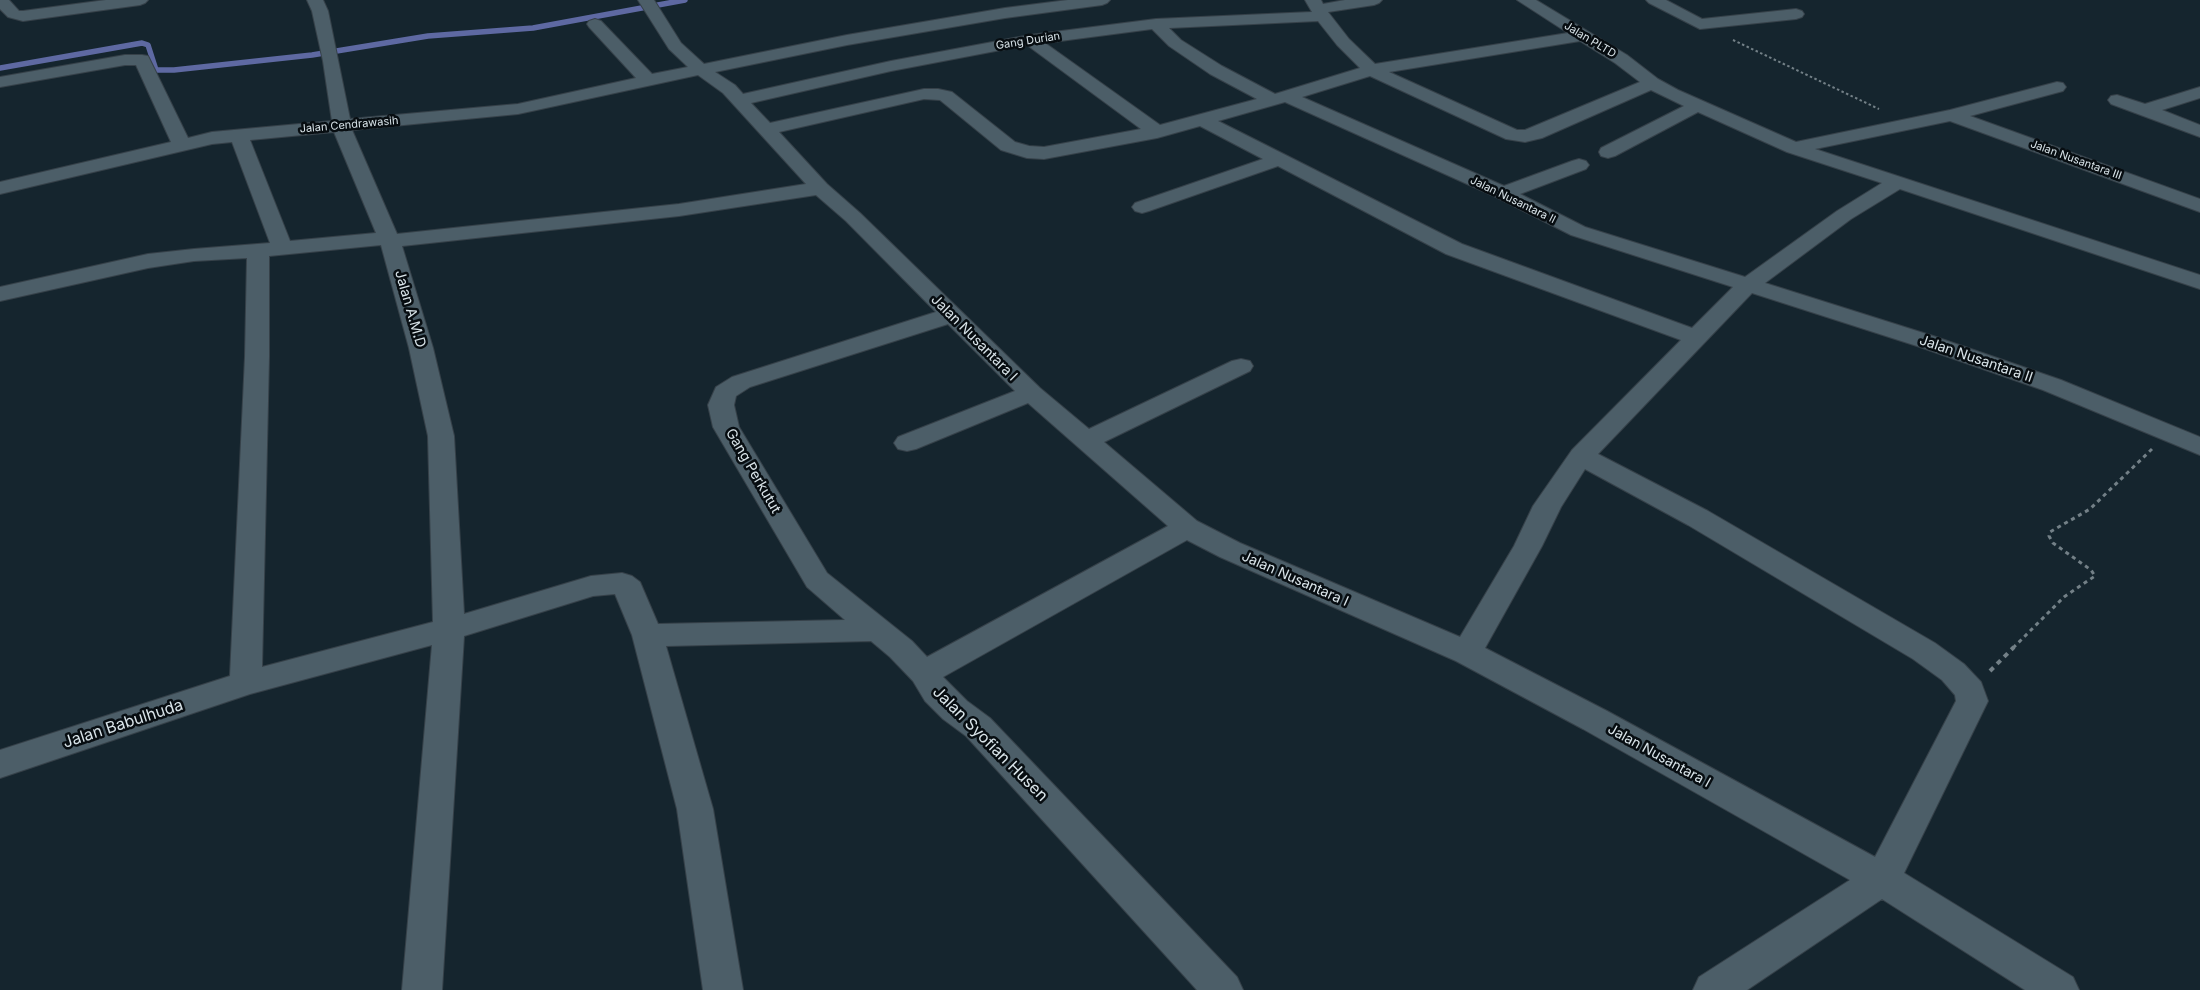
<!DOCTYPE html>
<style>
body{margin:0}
canvas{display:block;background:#15252e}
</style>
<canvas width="2200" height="990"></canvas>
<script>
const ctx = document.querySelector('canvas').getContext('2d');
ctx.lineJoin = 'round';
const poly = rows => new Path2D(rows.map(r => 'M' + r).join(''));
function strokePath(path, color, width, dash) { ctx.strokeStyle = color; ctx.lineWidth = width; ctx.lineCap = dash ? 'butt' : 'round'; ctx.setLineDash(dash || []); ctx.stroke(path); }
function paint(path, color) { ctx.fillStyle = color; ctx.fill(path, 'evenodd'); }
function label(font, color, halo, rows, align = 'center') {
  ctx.font = font + ' Inter,sans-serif'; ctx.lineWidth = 5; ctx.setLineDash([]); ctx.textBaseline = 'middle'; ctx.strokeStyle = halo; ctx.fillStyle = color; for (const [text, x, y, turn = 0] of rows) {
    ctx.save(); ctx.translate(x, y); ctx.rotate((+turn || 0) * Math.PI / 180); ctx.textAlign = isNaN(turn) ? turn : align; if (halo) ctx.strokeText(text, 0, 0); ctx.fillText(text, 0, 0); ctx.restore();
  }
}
const stream = poly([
 [0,68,142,43,148,45,156,70,174,70,312,55,428,36,533,28,685,0]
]);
const pathFar2 = poly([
 [1733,40,1879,109]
]);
const pathFar1 = poly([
 [2013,648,2064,597,2095,576,2091,570,2053,543,2049,536,2050,532,2090,509,2152,449]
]);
const path = poly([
 [1990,671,2014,647]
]);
const street = poly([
 [0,0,9,0,19,11,23,11,106,0,148,0,145,3,140,5,23,21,8,17,0,9,0,0],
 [307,0,323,0,328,11,350,119,518,104,636,78,589,27,587,24,589,21,595,19,601,21,652,74,688,67,669,49,638,0,654,0,681,43,704,64,847,35,1005,8,1068,0,1110,0,1107,3,1102,5,1005,18,847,45,715,72,735,85,743,94,891,61,1030,35,1156,19,1312,12,1305,0,1321,0,1323,4,1345,0,1382,0,1379,3,1374,5,1328,12,1349,39,1375,64,1568,33,1517,0,1536,0,1627,55,1658,79,1678,90,1796,142,1950,110,2057,82,2063,83,2066,87,2063,91,1970,116,2200,199,2200,212,1950,121,1815,149,2200,275,2200,289,1900,189,1851,219,1765,283,1933,336,2061,380,2200,437,2200,455,2043,390,1917,346,1752,293,1598,454,1708,511,1935,643,1964,664,1981,682,1988,701,1904,873,2073,977,2079,990,2025,990,1882,899,1747,990,1693,990,1699,977,1850,880,1583,729,1456,661,1220,557,1187,540,943,677,967,701,990,718,1237,977,1243,990,1197,990,966,736,943,719,925,701,913,681,890,657,871,641,666,646,713,809,743,990,703,990,677,809,632,635,615,594,593,596,464,636,442,990,402,990,432,645,250,694,0,778,0,750,230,676,245,357,247,258,194,261,148,268,0,301,0,287,148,254,194,249,270,243,232,142,212,144,0,194,0,182,171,142,136,65,125,65,0,87,0,77,125,55,142,55,148,56,150,60,188,138,212,132,332,121,323,61,312,11,307,0],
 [1318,21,1337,45,1360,68,1275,94,1222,66,1181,40,1169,28,1318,21],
 [1152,29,1169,46,1210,74,1257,99,1160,125,1045,43,1152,29],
 [1580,41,1615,63,1640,82,1525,130,1517,130,1389,72,1580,41],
 [1027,45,1141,129,1044,147,1029,146,1015,142,952,92,938,89,924,89,770,123,751,103,891,71,1027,45],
 [698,75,723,93,806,184,679,204,397,234,352,130,518,114,698,75],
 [1370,76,1506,139,1525,142,1542,138,1651,90,1684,106,1601,148,1599,152,1601,156,1608,158,1615,156,1698,112,1787,152,1882,183,1837,211,1745,277,1585,227,1520,194,1586,169,1589,165,1586,161,1579,159,1572,161,1504,186,1302,97,1370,76],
 [924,99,940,100,1001,150,1027,158,1044,159,1157,138,1200,126,1263,159,1135,203,1132,207,1135,211,1142,213,1149,211,1278,166,1446,254,1681,340,1572,450,1533,506,1514,546,1460,637,1240,543,1197,521,1104,442,1250,371,1253,366,1250,361,1241,359,1232,361,1089,429,1040,388,860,213,827,184,779,132,924,99],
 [1285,102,1496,197,1571,235,1733,287,1692,328,1462,244,1218,121,1285,102],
 [334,132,376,233,290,241,250,140,334,132],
 [816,195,846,221,936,312,732,377,716,387,708,405,713,427,807,587,845,620,658,624,640,582,632,576,622,573,591,576,464,614,454,436,433,348,402,246,679,216,816,195],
 [381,245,409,348,428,436,433,622,262,667,269,357,269,256,381,245],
 [948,324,1015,391,898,437,894,443,898,449,907,451,916,449,1028,403,1168,526,927,657,912,641,827,573,739,427,734,405,736,396,750,387,948,324],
 [1585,469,1688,525,1913,659,1942,680,1955,695,1956,701,1875,857,1607,711,1485,648,1542,546,1561,507,1585,469],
 [1646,0,1666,0,1702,19,1796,9,1802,11,1804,14,1802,17,1796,19,1700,29,1649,3,1646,0],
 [2200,87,2200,98,2162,110,2200,125,2200,137,2111,104,2108,100,2111,96,2117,95,2145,104,2200,87]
]);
const farStreetnames = [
 ["Jalan PLTD",1590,40,31],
 ["Gang Durian",1028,41,-9],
 ["Jalan Cendrawasih",349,125,-5],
 ["Jalan Nusantara III",2076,160,20],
 ["Jalan Nusantara II",1513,200,26]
];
const streetNames = [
 ["Jalan A.M.D",410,309,74],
 ["Jalan Nusantara I",974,338,45],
 ["Jalan Nusantara II",1976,359,19],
 ["Gang Perkutut",753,471,60],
 ["Jalan Nusantara I",1295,579,24],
 ["Jalan Nusantara I",1659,756,29]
];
const nearStreetnames = [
 ["Jalan Babulhuda",123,724,-18],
 ["Jalan Syofian Husen",990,744,45]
];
strokePath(stream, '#5e69a2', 5.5);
strokePath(street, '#364149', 2);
strokePath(pathFar2, '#738087', 2, [2.5, 2.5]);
strokePath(pathFar1, '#738087', 3, [4, 4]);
strokePath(path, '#738087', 4, [5, 5]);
paint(street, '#4c5e68');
label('11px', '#d9e4e9', '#070d11', farStreetnames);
label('14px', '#d9e4e9', '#070d11', streetNames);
label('16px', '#d9e4e9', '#070d11', nearStreetnames);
</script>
